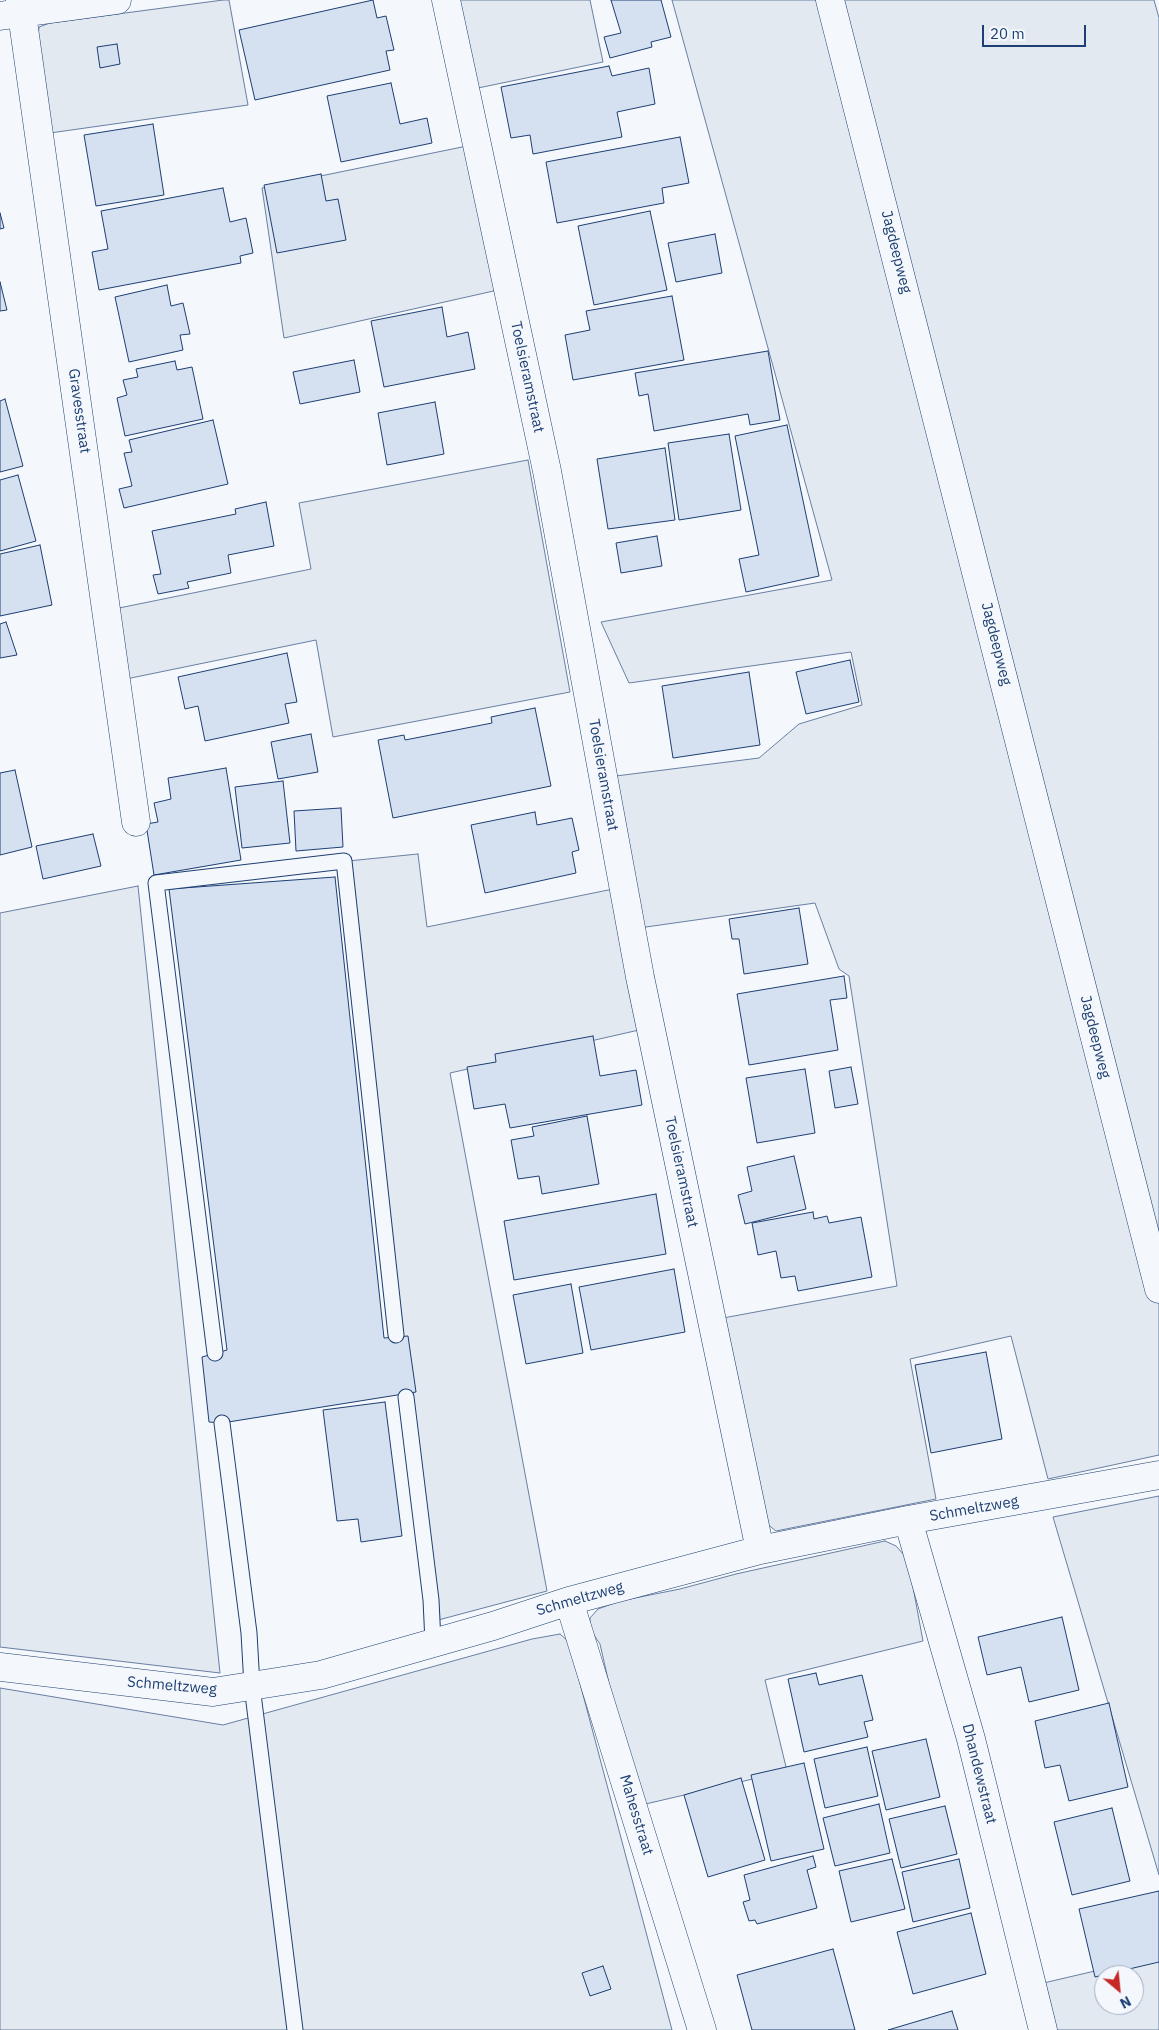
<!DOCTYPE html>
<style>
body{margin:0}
#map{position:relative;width:1159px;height:2030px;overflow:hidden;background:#f4f7fb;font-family:"IBM Plex Sans",sans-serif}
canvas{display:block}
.north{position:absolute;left:1094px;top:1965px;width:50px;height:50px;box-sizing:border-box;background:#f4f7fb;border:1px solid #9eadc5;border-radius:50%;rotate:152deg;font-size:14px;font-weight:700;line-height:20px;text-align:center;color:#1d3f73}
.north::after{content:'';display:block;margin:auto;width:18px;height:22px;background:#c62828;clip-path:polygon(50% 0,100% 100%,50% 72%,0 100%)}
.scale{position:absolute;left:982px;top:25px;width:104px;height:22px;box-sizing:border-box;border:2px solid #1d3f73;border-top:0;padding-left:6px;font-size:15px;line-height:18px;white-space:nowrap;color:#1d3f73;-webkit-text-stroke:4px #f4f7fb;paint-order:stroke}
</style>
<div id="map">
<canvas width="1159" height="2030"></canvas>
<div class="north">N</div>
<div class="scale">20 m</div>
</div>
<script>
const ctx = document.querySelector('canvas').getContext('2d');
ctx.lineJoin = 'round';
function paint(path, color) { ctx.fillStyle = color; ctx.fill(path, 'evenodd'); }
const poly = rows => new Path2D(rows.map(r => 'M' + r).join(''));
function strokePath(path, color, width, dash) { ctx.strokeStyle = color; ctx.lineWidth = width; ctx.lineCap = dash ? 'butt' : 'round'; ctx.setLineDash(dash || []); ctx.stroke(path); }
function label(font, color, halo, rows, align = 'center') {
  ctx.font = font + ' "IBM Plex Sans",sans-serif'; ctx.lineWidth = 4; ctx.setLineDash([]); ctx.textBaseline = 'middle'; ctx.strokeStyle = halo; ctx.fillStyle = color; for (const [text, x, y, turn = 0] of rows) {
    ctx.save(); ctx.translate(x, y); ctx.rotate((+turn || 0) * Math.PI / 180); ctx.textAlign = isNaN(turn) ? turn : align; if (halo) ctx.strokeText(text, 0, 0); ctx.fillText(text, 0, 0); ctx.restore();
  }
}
const green = poly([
 [223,0,229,0,248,105,50,133,38,38,39,27,50,23,223,0],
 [459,0,590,0,603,62,478,88,459,0],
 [672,0,1154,0,1159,18,1159,1455,1048,1479,1011,1336,910,1359,936,1499,776,1531,766,1523,723,1318,897,1286,849,976,839,969,815,903,639,928,608,777,759,758,799,724,862,705,851,652,629,683,601,622,832,580,672,0],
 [467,146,498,290,284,338,262,188,467,146],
 [528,460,570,692,333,737,316,640,126,679,119,608,311,569,299,503,528,460],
 [418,854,427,927,613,889,639,1030,450,1073,547,1591,427,1623,348,861,418,854],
 [138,886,220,1673,0,1647,0,913,138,886],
 [1159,1496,1159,1875,1053,1517,1159,1496],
 [885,1541,896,1546,904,1555,910,1571,923,1641,765,1680,787,1771,637,1806,600,1644,590,1629,590,1618,598,1609,620,1601,680,1589,736,1574,885,1541],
 [560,1634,569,1642,672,2030,0,2030,0,1688,223,1725,532,1639,560,1634],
 [1159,1956,1159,2030,1048,2030,1035,1985,1159,1956],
 [1104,1975,1134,1975,1134,2005,1104,2005,1104,1975]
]);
const building = poly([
 [373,0,377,18,386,16,394,50,386,51,390,70,255,100,239,30,373,0],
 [611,0,661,0,671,37,651,42,652,47,610,58,604,37,621,33,611,0],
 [117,44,120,64,100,68,97,47,117,44],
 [609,66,612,76,649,68,655,104,617,112,622,137,533,154,530,135,511,138,501,87,609,66],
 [391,83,400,124,427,118,432,143,341,162,327,96,391,83],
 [153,124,164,195,96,206,84,135,153,124],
 [680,137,689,183,662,188,664,203,557,223,546,162,680,137],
 [321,174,326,201,338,199,346,240,277,253,264,185,321,174],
 [223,188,230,222,246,218,253,253,240,256,241,263,99,290,92,252,108,249,101,211,223,188],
 [650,211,667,290,594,305,578,226,650,211],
 [0,213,4,228,0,229,0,213],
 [715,234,722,273,676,282,668,243,715,234],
 [0,282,7,310,0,311,0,282],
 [167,285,171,306,183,303,190,334,180,335,183,350,129,362,115,297,167,285],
 [672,296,684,360,573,380,565,335,590,330,586,311,672,296],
 [442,307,447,337,468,332,475,369,384,387,371,321,442,307],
 [768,351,780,420,750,425,748,414,654,431,648,394,639,396,635,373,768,351],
 [354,360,360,392,300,404,293,372,354,360],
 [175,361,177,370,192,367,203,419,125,436,117,398,127,395,123,380,138,377,136,369,175,361],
 [5,399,23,466,0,472,0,401,5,399],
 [435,402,444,454,387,465,378,413,435,402],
 [213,420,228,484,124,508,119,489,132,486,124,453,132,452,129,440,213,420],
 [787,425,819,576,746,592,739,559,759,555,735,436,787,425],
 [729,434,741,510,679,520,668,443,729,434],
 [665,448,675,520,608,529,597,459,665,448],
 [18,475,36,541,0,551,0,480,18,475],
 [266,502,274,546,228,555,231,573,187,582,189,588,158,594,153,575,161,574,152,531,236,514,235,509,266,502],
 [657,536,662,566,621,573,616,543,657,536],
 [40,545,52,605,0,616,0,554,40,545],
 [6,622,17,655,0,658,0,624,6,622],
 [287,653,297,702,285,704,289,723,205,741,198,706,185,709,178,677,287,653],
 [850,660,859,702,806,714,796,672,850,660],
 [749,672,760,745,673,758,662,686,749,672],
 [535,708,551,786,393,818,378,740,404,735,405,740,492,723,491,717,535,708],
 [311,734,318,772,278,779,271,742,311,734],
 [226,768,241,860,154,875,146,824,158,822,154,803,171,799,168,778,226,768],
 [15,770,32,847,0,855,0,773,15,770],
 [283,781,290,843,242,848,235,787,283,781],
 [341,808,343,847,296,851,294,811,341,808],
 [535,812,537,825,572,818,579,850,572,852,576,873,485,893,471,825,535,812],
 [93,834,101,866,43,879,36,846,93,834],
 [335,877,384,1338,408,1336,416,1392,222,1423,209,1422,202,1357,227,1350,169,889,335,877],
 [799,908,808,964,744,974,739,939,732,939,729,919,799,908],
 [844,976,847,998,830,1000,838,1050,749,1065,737,994,844,976],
 [593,1036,600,1076,636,1070,642,1105,510,1128,505,1104,474,1109,467,1067,496,1062,495,1054,593,1036],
 [851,1067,858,1104,835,1108,829,1071,851,1067],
 [805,1069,815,1133,757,1143,746,1078,805,1069],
 [587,1116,599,1184,542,1194,539,1176,518,1179,511,1140,534,1136,532,1127,587,1116],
 [794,1156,806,1209,745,1224,738,1195,752,1191,747,1167,794,1156],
 [656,1194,666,1254,514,1280,504,1221,656,1194],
 [813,1212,814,1219,827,1216,829,1223,861,1217,872,1277,798,1291,795,1276,781,1278,776,1251,758,1255,752,1223,813,1212],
 [674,1269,685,1332,591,1350,579,1287,674,1269],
 [571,1284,583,1353,526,1364,513,1295,571,1284],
 [986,1352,1002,1439,931,1453,915,1365,986,1352],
 [385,1402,402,1536,361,1542,358,1519,337,1521,323,1410,385,1402],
 [1062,1617,1079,1690,1029,1702,1021,1667,987,1675,978,1637,1062,1617],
 [816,1673,819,1685,862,1675,873,1720,864,1722,868,1737,804,1752,788,1679,816,1673],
 [1109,1703,1128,1787,1069,1801,1060,1765,1045,1768,1035,1721,1109,1703],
 [926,1739,940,1797,886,1810,872,1751,926,1739],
 [867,1747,878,1796,825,1808,814,1759,867,1747],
 [804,1763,824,1849,771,1861,751,1775,804,1763],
 [741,1778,765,1860,708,1877,684,1795,741,1778],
 [879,1804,890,1853,835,1866,823,1818,879,1804],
 [945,1806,957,1854,901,1868,889,1819,945,1806],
 [1112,1808,1130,1881,1072,1895,1054,1822,1112,1808],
 [813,1856,816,1867,807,1870,817,1908,757,1924,755,1920,749,1921,743,1902,750,1900,744,1875,813,1856],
 [892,1859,905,1909,851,1922,839,1871,892,1859],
 [959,1859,970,1908,913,1922,902,1872,959,1859],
 [1159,1891,1159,1962,1095,1977,1079,1909,1159,1891],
 [971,1913,986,1974,913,1994,897,1932,971,1913],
 [833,1949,855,2030,752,2030,737,1975,833,1949],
 [603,1966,611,1989,590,1996,582,1973,603,1966],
 [952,2011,958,2030,888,2030,952,2011]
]);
const service = poly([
 [215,1353,156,883,344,861,396,1335],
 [406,1397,431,1600,433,1642],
 [222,1423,249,1633,252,1686,295,2030]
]);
const minor = poly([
 [20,0,136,822],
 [446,0,547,471,640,977,760,1550],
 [830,0,1159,1289],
 [0,16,117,0],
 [908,1520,971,1739,1043,2030],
 [569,1601,702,2030],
 [0,1667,213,1692,321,1675,493,1626,569,1601,760,1550,908,1520,1159,1475]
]);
const streetNames = [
 ["Jagdeepweg",896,252,76],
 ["Toelsieramstraat",527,377,78],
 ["Gravesstraat",79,411,82],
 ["Jagdeepweg",996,644,76],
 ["Toelsieramstraat",603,775,80],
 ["Jagdeepweg",1095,1037,76],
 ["Toelsieramstraat",681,1172,78],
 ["Schmeltzweg",974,1509,-10],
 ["Schmeltzweg",580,1599,-16],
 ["Schmeltzweg",172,1686,5],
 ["Dhandewstraat",979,1774,76],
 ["Mahesstraat",636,1815,73]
];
paint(green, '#e3e9f0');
strokePath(green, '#687fa3', 1);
paint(building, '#d5e0f0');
strokePath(building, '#1d3f73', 1);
strokePath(service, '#1d3f73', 17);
strokePath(minor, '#1d3f73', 29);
strokePath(service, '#f4f7fb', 15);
strokePath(minor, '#f4f7fb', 28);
label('15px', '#1d3f73', '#f4f7fb', streetNames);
</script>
